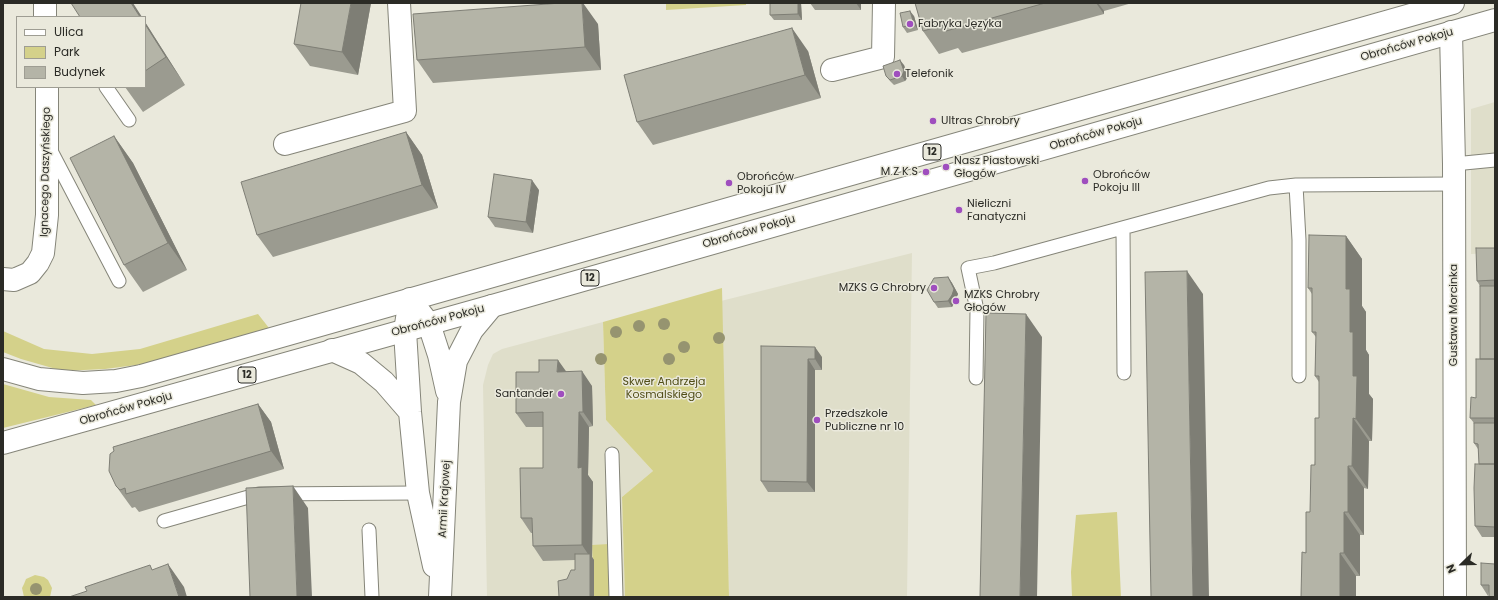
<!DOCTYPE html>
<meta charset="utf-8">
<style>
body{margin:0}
#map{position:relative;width:1498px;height:600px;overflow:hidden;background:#eae9dc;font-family:Poppins,sans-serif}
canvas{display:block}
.frame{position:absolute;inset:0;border:4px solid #2b2b26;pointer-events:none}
.legend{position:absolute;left:16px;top:16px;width:130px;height:72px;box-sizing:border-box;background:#eae9dc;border:1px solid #9e9d93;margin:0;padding:5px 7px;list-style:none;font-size:12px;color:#2b2b26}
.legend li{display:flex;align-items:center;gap:8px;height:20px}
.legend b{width:20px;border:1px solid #9e9d93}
.north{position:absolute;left:1442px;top:544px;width:40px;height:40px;-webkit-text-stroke:3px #eae9dc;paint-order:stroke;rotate:247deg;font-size:11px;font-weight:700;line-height:16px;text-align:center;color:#2b2b26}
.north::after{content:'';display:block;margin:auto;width:14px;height:18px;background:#2b2b26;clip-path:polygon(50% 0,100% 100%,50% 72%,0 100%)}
</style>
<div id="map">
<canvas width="1498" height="600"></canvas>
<div class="frame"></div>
<ul class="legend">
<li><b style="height:5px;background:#fff"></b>Ulica</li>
<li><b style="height:11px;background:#d4d18a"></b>Park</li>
<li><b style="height:11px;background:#b4b4a7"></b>Budynek</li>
</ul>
<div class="north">N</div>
</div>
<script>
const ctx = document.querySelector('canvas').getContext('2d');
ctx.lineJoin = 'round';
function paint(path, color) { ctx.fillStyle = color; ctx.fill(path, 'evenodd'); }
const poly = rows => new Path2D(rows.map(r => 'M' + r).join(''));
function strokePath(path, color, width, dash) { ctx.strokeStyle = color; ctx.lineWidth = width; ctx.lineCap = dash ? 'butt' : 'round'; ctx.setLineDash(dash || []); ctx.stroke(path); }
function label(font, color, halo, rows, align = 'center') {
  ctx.font = font + ' Poppins,sans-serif'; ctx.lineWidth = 3; ctx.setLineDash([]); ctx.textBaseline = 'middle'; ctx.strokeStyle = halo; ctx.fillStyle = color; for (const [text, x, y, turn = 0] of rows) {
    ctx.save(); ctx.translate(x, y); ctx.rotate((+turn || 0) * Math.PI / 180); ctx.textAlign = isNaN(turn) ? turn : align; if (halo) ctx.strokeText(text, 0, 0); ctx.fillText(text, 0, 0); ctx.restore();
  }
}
const built = poly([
 [1495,102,1495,253,1471,254,1471,109],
 [912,253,907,597,729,597,721,301],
 [603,322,606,420,653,471,622,497,625,597,487,597,483,385,488,365,493,354,502,349]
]);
const green = poly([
 [666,3,746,3,746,5,666,10],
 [722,288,729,597,625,597,622,497,653,471,606,420,603,322],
 [258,314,269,328,144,364,105,369,63,371,21,359,3,352,3,331,44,349,92,354,140,349],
 [3,384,49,397,91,400,96,405,3,428],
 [1117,512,1121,597,1072,597,1071,572,1076,515],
 [609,544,611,597,594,597,592,545],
 [35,575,44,577,48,580,52,588,50,597,24,597,22,588,24,584,26,579]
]);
const lane = poly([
 [106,87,129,120],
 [50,149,119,281],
 [1454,164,1495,160],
 [1296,185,1299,240,1299,376],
 [1123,228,1124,373],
 [976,378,977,310,968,268,994,263,1269,188,1296,185,1454,184],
 [612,454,616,597],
 [164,521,259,494,418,493],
 [369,530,372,597]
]);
const street = poly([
 [45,3,45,17],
 [1451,32,1454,164,1455,597],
 [832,70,883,57,884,3],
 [285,144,405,111,399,3],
 [3,279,14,280,30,273,38,263,43,253,47,215,47,87]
]);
const secondary = poly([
 [410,299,405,331,410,412,418,493,434,566],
 [418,310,429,324,439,355,447,391],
 [332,350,361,363,384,382,410,412],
 [440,597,449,402,456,361,472,330,492,306]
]);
const primary = poly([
 [3,369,39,379,83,383,116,381,141,376,1453,3],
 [3,443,492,306,1495,20]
]);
const trees = [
 [664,324],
 [639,326],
 [616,332],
 [719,338],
 [684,347],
 [601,359],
 [669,359],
 [36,589]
];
const wall = poly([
 [371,3,358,75,310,66,294,44],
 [801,3,802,20,774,20,770,15],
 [810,3,861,3,861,10,815,10],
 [915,3,1132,3,1104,11,1104,14,962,53,958,48,939,54,923,31],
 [914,16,918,30,907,33,903,27],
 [145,22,185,85,143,112,125,87,145,87],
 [598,24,601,70,433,83,417,60],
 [808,51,821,98,653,145,637,122],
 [904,65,908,77,905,81,894,85,890,81,886,76],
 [406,132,422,155,438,208,273,257,257,235],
 [114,136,133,163,187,270,143,292,124,265],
 [539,190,533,233,495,227,488,217],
 [1346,236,1362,259,1362,306,1366,312,1366,350,1369,355,1369,394,1373,399,1372,441,1369,441,1368,489,1364,488,1364,535,1360,535,1360,576,1356,576,1356,597,1301,597,1310,512,1319,418,1319,382,1315,376,1316,337,1312,332,1312,294,1308,288],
 [1495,248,1495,537,1482,537,1475,526,1479,464,1478,449,1474,443,1474,423,1470,418,1476,398,1480,359,1480,286,1477,281],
 [948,277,952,283,958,294,955,301,952,307,938,308,934,302],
 [761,346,822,357,822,370,815,370,815,492,768,492,761,481],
 [566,372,592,386,593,426,589,427,588,475,593,482,592,557,594,560,567,579,575,570,575,560,543,561,533,546,533,533,531,533,521,518,543,468,543,427,526,427,516,413],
 [258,404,271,422,284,469,139,512,135,507,132,508,129,504,116,486],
 [1495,564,1488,596,1481,585]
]);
const shadedWall = poly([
 [131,3,133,3,142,17,140,17],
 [351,3,371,3,358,75,342,52],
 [582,3,583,3,598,24,601,70,585,47],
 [798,3,801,3,802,20,798,14],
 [856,3,861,3,861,10],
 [1096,3,1098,3,1104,11,1104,14],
 [910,11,914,16,918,30,914,24],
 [145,22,185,85,166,57,145,24],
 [792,28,808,51,821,98,805,75],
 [900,60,904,65,908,77,905,81,902,76],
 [406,132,422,155,438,208,422,185],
 [114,136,133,163,187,270,168,243],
 [532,180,539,190,533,233,526,222],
 [1346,236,1362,259,1362,306,1366,312,1366,350,1369,355,1369,394,1373,399,1372,441,1356,419,1346,289],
 [1187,271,1203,294,1209,597,1193,597],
 [948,277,952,283,958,294,955,301,952,307,948,301],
 [1026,314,1042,337,1037,597,1020,597],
 [815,347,822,357,822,370,815,359],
 [808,359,815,370,815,492,807,482],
 [558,360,568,374,557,372],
 [582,371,592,386,593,426,583,412],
 [258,404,271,422,284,469,271,451],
 [579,412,589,427,588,475,593,482,592,557,594,560,594,597,590,597,590,557,582,545,578,468],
 [1353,418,1369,441,1368,489,1352,466],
 [1348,466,1364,488,1364,535,1348,512],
 [293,486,308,508,312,597,297,597],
 [1344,512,1360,535,1360,576,1344,553],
 [1340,553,1356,576,1356,597,1340,597],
 [168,564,184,587,187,597,179,597]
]);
const building = poly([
 [71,3,131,3,140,17,80,17,71,3],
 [301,3,351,3,342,52,294,44,301,3],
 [561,3,582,3,585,47,417,60,413,14,561,3],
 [770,3,798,3,798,14,770,15,770,3],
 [915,3,1045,3,946,31,944,25,923,31,915,3],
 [910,11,914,24,903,27,900,13,910,11],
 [145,24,166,57,145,71,145,24],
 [792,28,805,75,637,122,624,75,792,28],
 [900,60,904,71,902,76,890,80,886,76,883,66,900,60],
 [406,132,422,185,257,235,241,182,406,132],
 [114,136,168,243,124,265,70,158,114,136],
 [494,174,532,180,526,222,488,217,494,174],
 [1309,235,1346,236,1346,289,1350,289,1350,332,1353,332,1353,376,1357,376,1356,419,1353,418,1352,466,1348,466,1348,512,1344,512,1344,553,1340,553,1340,597,1301,597,1302,552,1306,553,1306,512,1310,512,1311,465,1315,465,1315,418,1319,418,1319,376,1315,376,1316,332,1312,332,1312,288,1308,288,1309,235],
 [1476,248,1495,248,1495,280,1477,281,1476,248],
 [1187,271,1193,597,1151,597,1145,272,1187,271],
 [948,277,954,289,952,295,948,301,934,302,927,290,934,278,948,277],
 [1480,286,1495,286,1495,359,1480,359,1480,286],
 [986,313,1026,314,1020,597,980,597,986,313],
 [761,346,815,347,815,359,808,359,807,482,761,481,761,346],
 [1476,359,1495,359,1495,418,1470,418,1471,397,1476,398,1476,359],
 [539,360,558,360,557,372,582,371,583,412,579,412,578,468,582,467,582,545,533,546,532,518,521,518,520,468,543,468,543,412,516,413,516,372,539,372,539,360],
 [258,404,271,451,126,494,125,488,120,490,116,486,109,471,110,454,114,451,113,447,258,404],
 [1474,423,1495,423,1495,464,1479,464,1478,444,1474,443,1474,423],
 [1475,464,1495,464,1495,527,1475,526,1474,488,1475,464],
 [293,486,297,597,250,597,246,488,293,486],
 [575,554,590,554,590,597,559,597,558,581,567,579,571,570,575,570,575,554],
 [1481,563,1495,564,1495,597,1489,597,1489,585,1481,585,1481,563],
 [168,564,179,597,69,597,87,591,85,587,150,565,152,570,168,564]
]);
const markers = [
 [910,24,4,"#9f4ebe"],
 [897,74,4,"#9f4ebe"],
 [933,121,4,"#9f4ebe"],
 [946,167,4,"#9f4ebe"],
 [926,172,4,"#9f4ebe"],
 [1085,181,4,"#9f4ebe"],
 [729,183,4,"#9f4ebe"],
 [959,210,4,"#9f4ebe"],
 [934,288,4,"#9f4ebe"],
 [956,301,4,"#9f4ebe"],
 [561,394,4,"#9f4ebe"],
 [817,420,4,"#9f4ebe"]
];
const shields = [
 [932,152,18],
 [590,278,18],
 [247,375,18]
];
const shieldNames = [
 ["12",932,152],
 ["12",590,278],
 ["12",247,375]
];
const poiNames = [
 ["Fabryka Języka",918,24],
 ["Telefonik",905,74],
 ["Ultras Chrobry",941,121],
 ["Nasz Piastowski",954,161],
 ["Głogów",954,174],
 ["M Z K S",918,172,"right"],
 ["Obrońców",1093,175],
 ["Pokoju III",1093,188],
 ["Obrońców",737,177],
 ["Pokoju IV",737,190],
 ["Nieliczni",967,204],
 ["Fanatyczni",967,217],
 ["MZKS G Chrobry",926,288,"right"],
 ["MZKS Chrobry",964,295],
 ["Głogów",964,308],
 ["Santander",553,394,"right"],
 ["Przedszkole",825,414],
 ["Publiczne nr 10",825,427]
];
const streetNames = [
 ["Obrońców Pokoju",1407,45,-16],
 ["Obrońców Pokoju",1096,134,-16],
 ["Ignacego Daszyńskiego",46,172,-89],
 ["Obrońców Pokoju",749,232,-16],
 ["Gustawa Morcinka",1454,315,-90],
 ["Obrońców Pokoju",438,321,-15],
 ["Obrońców Pokoju",126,409,-16],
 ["Armii Krajowej",445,499,-87]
];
const parkNames = [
 ["Skwer Andrzeja",664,382],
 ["Kosmalskiego",664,395]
];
paint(built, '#dfdeca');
paint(green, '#d4d18a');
strokePath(lane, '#858579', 15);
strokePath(street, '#858579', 24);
strokePath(secondary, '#858579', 24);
strokePath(primary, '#858579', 24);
strokePath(lane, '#fff', 13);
strokePath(street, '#fff', 22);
strokePath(secondary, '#fff', 22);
strokePath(primary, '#fff', 22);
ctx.fillStyle = '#969470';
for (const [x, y] of trees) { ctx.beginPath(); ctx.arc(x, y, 6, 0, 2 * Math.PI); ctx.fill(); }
paint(wall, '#9b9b90');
paint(shadedWall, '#7e7e75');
paint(building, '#b4b4a7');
strokePath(building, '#7e7e75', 1);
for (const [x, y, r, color] of markers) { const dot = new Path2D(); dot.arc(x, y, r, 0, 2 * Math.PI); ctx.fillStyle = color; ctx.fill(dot); strokePath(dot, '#eae9dc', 1.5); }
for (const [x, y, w] of shields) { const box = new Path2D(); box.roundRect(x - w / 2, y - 8, w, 16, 3); ctx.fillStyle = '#eae9dc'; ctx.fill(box); strokePath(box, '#2b2b26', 1); }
label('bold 10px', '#2b2b26', null, shieldNames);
label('11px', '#2b2b26', '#eae9dc', poiNames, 'left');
label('11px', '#2b2b26', '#eae9dc', streetNames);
label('11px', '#514e17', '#eae9dc', parkNames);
</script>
